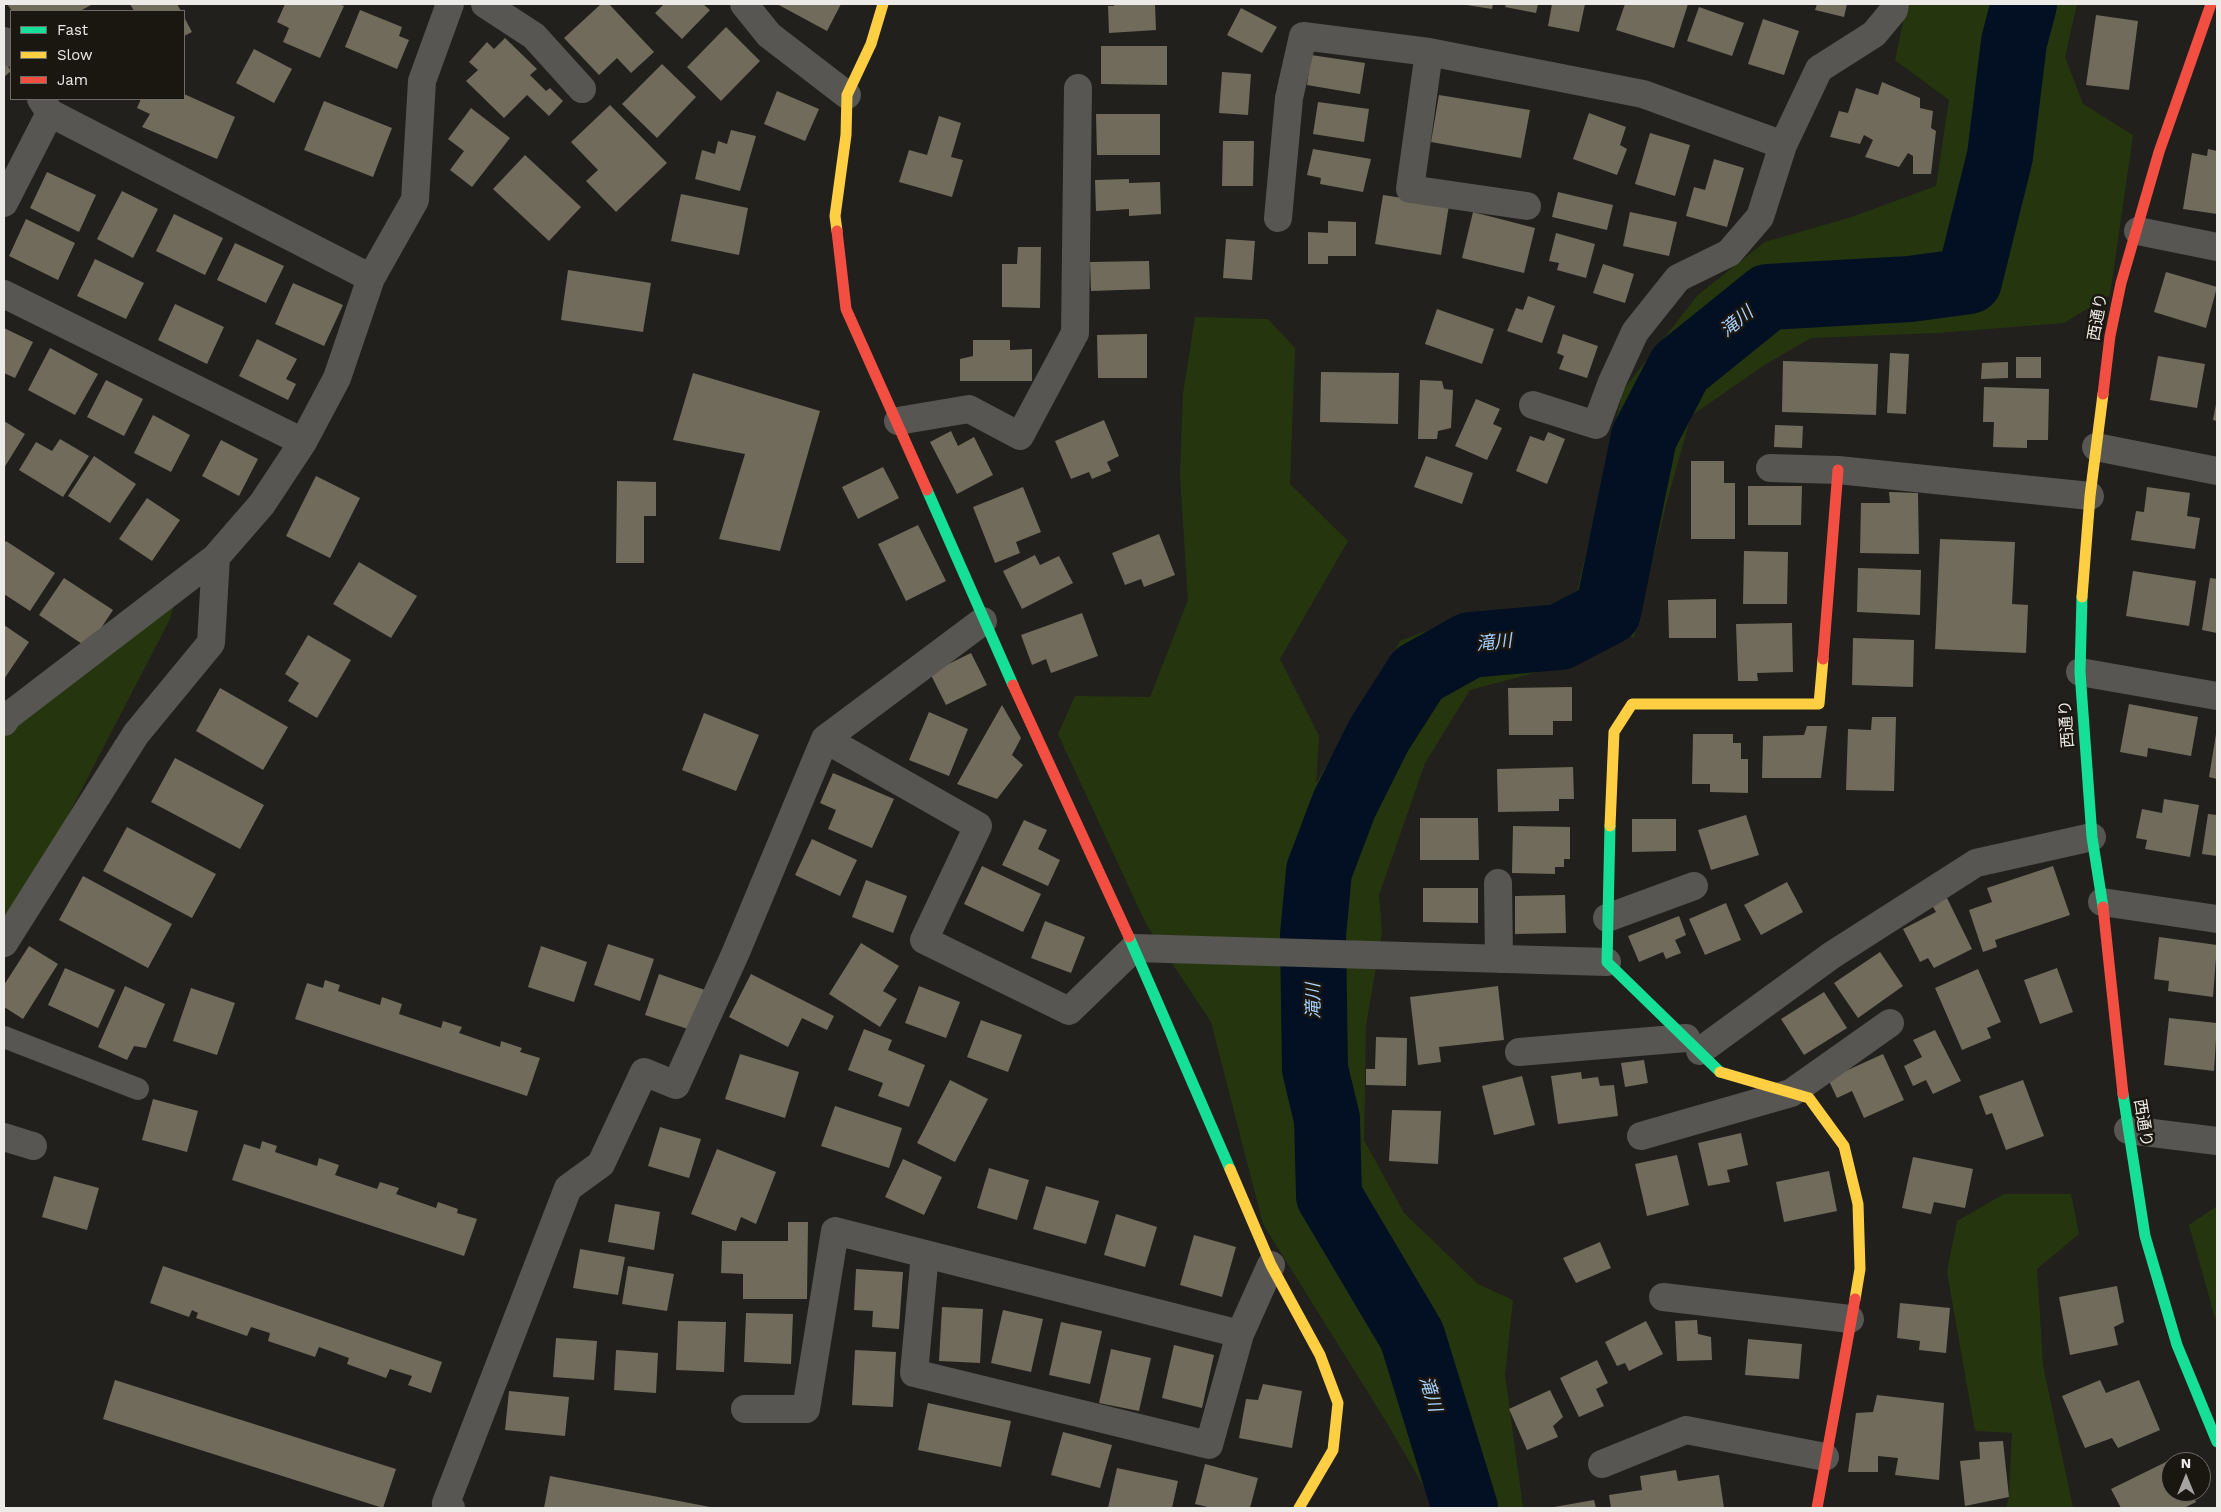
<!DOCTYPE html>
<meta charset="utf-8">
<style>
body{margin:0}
#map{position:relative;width:2221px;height:1512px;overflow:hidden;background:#21201c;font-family:"Work Sans",sans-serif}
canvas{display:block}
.frame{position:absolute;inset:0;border:5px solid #edebe7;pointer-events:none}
.legend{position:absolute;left:10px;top:10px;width:175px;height:90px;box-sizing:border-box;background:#1a1711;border:1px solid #6e6c67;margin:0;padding:6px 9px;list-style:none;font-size:15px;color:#edebe7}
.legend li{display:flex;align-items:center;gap:10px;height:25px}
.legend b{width:25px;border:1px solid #6e6c67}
.north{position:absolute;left:2161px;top:1452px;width:50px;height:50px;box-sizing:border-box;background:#1a1711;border:1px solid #6e6c67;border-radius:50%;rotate:0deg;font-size:14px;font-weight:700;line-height:20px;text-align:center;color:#edebe7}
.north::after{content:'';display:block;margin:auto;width:18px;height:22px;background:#a6a4a0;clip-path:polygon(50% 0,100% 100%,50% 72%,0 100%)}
</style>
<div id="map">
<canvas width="2221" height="1512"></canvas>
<div class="frame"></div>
<ul class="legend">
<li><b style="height:6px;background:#16e098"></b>Fast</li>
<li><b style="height:6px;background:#ffcf43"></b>Slow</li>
<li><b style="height:6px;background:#f24e42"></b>Jam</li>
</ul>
<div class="north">N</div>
</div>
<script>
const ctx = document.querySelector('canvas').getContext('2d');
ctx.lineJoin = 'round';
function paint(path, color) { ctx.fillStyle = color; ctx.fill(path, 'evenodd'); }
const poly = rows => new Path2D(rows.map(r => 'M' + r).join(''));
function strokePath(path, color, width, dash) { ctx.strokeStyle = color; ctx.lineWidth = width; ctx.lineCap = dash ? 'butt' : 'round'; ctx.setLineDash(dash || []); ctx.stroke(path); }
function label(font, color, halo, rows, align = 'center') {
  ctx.font = font + ' "Work Sans","Noto Sans JP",sans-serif'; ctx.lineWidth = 5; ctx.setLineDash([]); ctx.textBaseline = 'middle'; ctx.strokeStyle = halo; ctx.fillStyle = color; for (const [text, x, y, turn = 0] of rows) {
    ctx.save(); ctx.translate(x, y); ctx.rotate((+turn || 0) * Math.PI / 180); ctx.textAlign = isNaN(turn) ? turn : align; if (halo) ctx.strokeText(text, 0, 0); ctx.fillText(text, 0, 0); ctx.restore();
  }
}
const green = poly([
 [1907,4,2077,4,2065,57,2083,104,2133,135,2110,295,2064,323,1937,333,1811,338,1763,366,1691,416,1667,501,1634,638,1573,610,1623,390,1698,295,1765,242,1852,217,1936,186,1949,100,1895,60],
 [1195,317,1268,319,1295,348,1290,484,1348,541,1280,659,1319,736,1316,783,1400,641,1459,618,1517,624,1579,661,1470,690,1425,763,1379,895,1382,932,1366,1026,1364,1140,1404,1213,1478,1284,1513,1300,1505,1374,1523,1508,1436,1508,1387,1423,1263,1224,1211,1022,1146,924,1058,734,1075,696,1150,697,1188,600,1180,475,1183,394],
 [180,584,170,619,4,939,4,701],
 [2004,1194,2071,1194,2079,1234,2037,1269,2043,1365,2073,1508,2006,1508,2009,1497,2012,1433,1975,1431,1947,1272,1957,1221],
 [2217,1206,2217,1325,2189,1225]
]);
const river = poly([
 [1465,1508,1412,1336,1329,1196,1327,1119,1315,1069,1313,935,1319,871,1344,805,1379,735,1418,674,1470,645,1560,637,1608,612,1644,437,1680,368,1768,297,1910,289,1969,281,2000,156,2014,42,2024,4]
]);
const building = poly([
 [7,4,93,4,80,11,12,11],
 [130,4,177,4,181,11,134,11],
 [285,4,338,4,344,6,320,58,283,42,289,28,277,22],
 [601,4,609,4,654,52,631,73,617,58,599,75,564,38],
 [664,4,703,4,710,10,682,39,655,13],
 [777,4,841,4,827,31],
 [1114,4,1155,4,1156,30,1109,33,1108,6,1114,6],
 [1460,4,1493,4,1492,9],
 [1506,4,1538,4,1536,13,1505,7],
 [1552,4,1585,4,1579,32,1548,26],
 [1625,4,1688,4,1674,48,1616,30],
 [1817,4,1847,4,1844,17,1815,10],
 [1699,7,1744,23,1732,56,1687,41],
 [1241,8,1277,27,1262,53,1227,35],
 [360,10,402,27,399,36,409,40,397,69,345,47],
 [2096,15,2138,21,2129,90,2086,85],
 [184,17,192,32,184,36],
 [1763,19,1799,31,1784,75,1748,64],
 [726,27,760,61,721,101,687,67],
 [505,38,537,69,530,75,546,91,550,88,563,101,549,116,527,95,504,118,466,81,478,70,469,62,487,42,494,49],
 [1101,46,1167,46,1167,85,1101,84],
 [254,49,292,69,274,103,236,83],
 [1311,55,1365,63,1360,94,1307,85],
 [4,61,11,71,4,77],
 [662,64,696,97,657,138,622,104],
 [1222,72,1251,74,1248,115,1219,113],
 [1882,82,1920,98,1920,108,1933,111,1931,128,1936,131,1931,174,1913,174,1913,156,1908,153,1899,167,1865,157,1873,140,1864,135,1860,144,1830,137,1839,111,1848,113,1856,88,1878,95],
 [777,91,819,109,805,141,764,124],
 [184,94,235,117,217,159,142,127,150,114,137,108,141,99,184,99],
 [1439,95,1530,110,1521,158,1431,142],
 [324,101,392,128,373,177,304,150],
 [1318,102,1369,109,1364,142,1313,134],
 [610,105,667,163,616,212,586,181,598,170,571,142],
 [471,108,510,138,472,187,450,170,464,151,448,139],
 [1589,113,1626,127,1620,145,1627,149,1617,175,1573,159],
 [1096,114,1160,114,1160,155,1097,155],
 [939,116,961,123,951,157,963,160,952,197,899,182,909,150,927,155],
 [731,130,756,136,740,191,695,179,702,150,715,154,718,141,727,144],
 [1650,133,1690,145,1675,196,1635,184],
 [1223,141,1254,141,1253,186,1222,186],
 [1313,149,1371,159,1363,192,1320,184,1321,178,1307,175],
 [2208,149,2217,151,2217,214,2183,209,2192,153,2207,156],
 [525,155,581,207,549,241,493,189],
 [1714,159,1744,168,1727,227,1686,216,1694,187,1705,190],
 [47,172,96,195,79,232,30,208],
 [1129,179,1129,183,1160,182,1161,214,1129,216,1129,209,1096,211,1095,180],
 [122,191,158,209,133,258,97,239],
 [1558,192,1613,205,1607,230,1552,217],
 [681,194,748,208,739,255,671,241],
 [1383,195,1449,205,1441,255,1375,244],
 [1473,212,1535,228,1524,273,1462,258],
 [1630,212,1677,222,1669,256,1623,246],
 [174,214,223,238,205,275,156,251],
 [26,219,75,243,58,280,9,256],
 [1328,221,1356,222,1356,256,1328,256,1328,264,1308,264,1308,232,1328,233],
 [1556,233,1595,244,1586,278,1557,270,1559,263,1549,261],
 [1226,239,1255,241,1252,280,1223,278],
 [235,243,284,266,266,303,217,280],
 [1018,247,1041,247,1040,308,1002,307,1002,264,1017,264],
 [95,259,144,283,126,319,77,296],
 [1149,261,1150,289,1091,291,1090,262],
 [1603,264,1634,274,1625,303,1593,293],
 [568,270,651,283,643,332,561,320],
 [2166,272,2217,287,2206,328,2154,312],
 [293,283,343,305,324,346,275,324],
 [1528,296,1555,306,1542,343,1507,331,1516,308,1523,310],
 [175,304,224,327,207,364,158,340],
 [1437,309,1494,329,1482,364,1425,344],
 [4,328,33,342,15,378,4,373],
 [1147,334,1147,378,1098,378,1097,335],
 [1563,334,1598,346,1587,378,1559,369,1564,356,1557,353],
 [257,339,297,359,286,379,296,384,288,400,239,376],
 [973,340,1010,340,1010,350,1032,349,1032,381,960,381,960,359,973,356],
 [50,348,98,374,75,415,28,390],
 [1890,353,1909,354,1906,414,1887,413],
 [2158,356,2205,364,2197,408,2150,400],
 [2016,357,2041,357,2041,378,2016,378],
 [1783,361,1878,364,1876,415,1782,412],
 [2008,362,2008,378,1981,379,1982,363],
 [1321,372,1399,373,1398,424,1320,422],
 [693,373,820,411,780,551,719,539,745,454,673,440],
 [106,380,143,399,124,436,87,417],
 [1420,380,1442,381,1444,389,1453,390,1451,428,1438,431,1437,439,1418,439],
 [1984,387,2049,389,2048,440,2027,440,2027,448,1993,447,1994,422,1983,422],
 [1476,399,1500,409,1493,424,1502,428,1487,460,1455,446],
 [2216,404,2217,404,2217,421,2213,420],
 [153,415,190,435,171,472,134,453],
 [1104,420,1119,456,1107,462,1111,471,1092,479,1089,472,1071,479,1055,441],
 [4,421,25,434,4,468],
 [1775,425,1803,426,1802,448,1774,447],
 [951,431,958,446,974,437,993,475,957,494,930,442],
 [1548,432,1565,439,1547,484,1516,471,1530,436,1544,441],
 [60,439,89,456,63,497,19,470,36,442,52,451],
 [221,440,258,459,239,496,202,476],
 [94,456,136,484,110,523,68,496],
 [1426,456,1473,473,1462,504,1414,487],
 [1691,461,1724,461,1724,483,1735,483,1735,539,1691,539],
 [883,467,899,498,858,519,842,487],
 [316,476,360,498,330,558,286,536],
 [617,481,656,482,656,516,644,516,644,563,616,563],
 [1748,486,1802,486,1801,525,1748,525],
 [1023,487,1041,532,1016,542,1020,553,995,563,973,507],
 [2147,487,2190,493,2187,516,2200,518,2195,549,2131,540,2136,511,2144,512],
 [1889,492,1918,493,1919,554,1860,553,1861,503,1890,503],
 [147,498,180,520,152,561,119,539],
 [918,525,946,581,906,601,878,544],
 [1159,534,1175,575,1144,587,1141,579,1125,585,1112,553],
 [1940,539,2015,542,2012,604,2028,605,2026,653,1935,649],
 [6,541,55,573,30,611,4,594,4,544],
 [1744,551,1788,552,1787,604,1743,604],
 [1035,555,1040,565,1059,556,1073,583,1022,609,1003,571],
 [359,562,417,596,391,638,333,604],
 [1858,568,1921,570,1920,615,1857,612],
 [2133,571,2196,581,2189,626,2126,616],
 [64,578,113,610,88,648,39,615],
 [2210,578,2217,579,2217,633,2202,630],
 [1716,599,1716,638,1669,638,1668,600],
 [1082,613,1098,656,1051,673,1046,659,1032,665,1021,635],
 [1792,623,1793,672,1757,673,1758,681,1738,681,1736,624],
 [4,625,29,642,4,679],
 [308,635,351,660,317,718,288,701,299,683,285,674],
 [1853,638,1914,640,1913,687,1852,685],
 [971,653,987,685,946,705,930,673],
 [1572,687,1572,721,1553,721,1553,735,1509,735,1508,688],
 [220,688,288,727,263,770,196,731],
 [2129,704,2198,717,2191,756,2148,748,2147,757,2120,752],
 [1002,705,1021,738,1012,755,1023,765,997,799,957,784],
 [929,712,968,729,949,776,909,760],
 [704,713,759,735,736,791,682,770],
 [1872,717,1896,717,1894,791,1846,790,1848,729,1871,730],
 [1807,726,1827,726,1821,778,1762,778,1763,736,1804,735],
 [1693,734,1733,734,1733,743,1741,743,1741,759,1748,759,1748,793,1710,792,1710,784,1692,784],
 [2216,734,2217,734,2217,779,2209,777],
 [175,758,264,805,240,849,151,802],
 [1573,767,1574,799,1559,799,1559,811,1498,812,1497,769],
 [833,773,894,799,872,848,828,829,836,810,820,803],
 [2164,799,2199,805,2190,857,2145,849,2147,840,2136,838,2142,809,2162,813],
 [2208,814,2217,815,2217,856,2202,854],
 [1746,815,1759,855,1711,870,1698,830],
 [1420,818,1478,818,1479,860,1420,860],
 [1632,819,1676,819,1676,851,1632,852],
 [1024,820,1047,830,1038,849,1060,860,1048,886,1002,865],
 [1513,826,1570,827,1570,859,1564,859,1564,867,1555,867,1555,874,1512,873],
 [127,827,216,874,192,918,103,871],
 [812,839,857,860,840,896,795,875],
 [982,866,1041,894,1023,932,964,904],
 [2053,866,2070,915,1995,940,1997,947,1983,952,1969,910,1992,902,1987,888],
 [83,876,172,924,148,968,59,920],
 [866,880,907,896,893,933,852,917],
 [1787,882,1803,912,1761,935,1744,905],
 [1423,888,1478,888,1478,923,1423,922],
 [1565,895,1566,933,1515,934,1515,896],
 [1947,898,1972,949,1934,968,1928,958,1920,962,1903,929,1936,912,1932,905],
 [1726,903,1741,940,1705,955,1689,919],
 [1679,916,1686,935,1675,940,1681,953,1666,959,1663,952,1639,962,1628,936],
 [1045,921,1085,937,1071,973,1031,958],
 [2159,937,2217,945,2213,997,2168,991,2169,981,2154,979],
 [861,943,899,966,883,991,897,999,880,1027,829,994],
 [608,944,654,959,640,1001,594,985],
 [29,946,58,964,23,1019,4,1007,4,985],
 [541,946,587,962,574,1002,528,987],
 [1880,952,1903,986,1858,1018,1834,983],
 [65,968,115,990,98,1028,48,1005],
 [2057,968,2073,1012,2040,1024,2024,980],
 [1978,969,2001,1022,1987,1028,1991,1038,1962,1050,1935,988],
 [659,974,705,990,691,1030,645,1015],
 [751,974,834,1016,827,1030,802,1018,788,1047,729,1017],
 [325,980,340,985,338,991,380,1005,382,997,402,1004,399,1014,441,1028,443,1021,462,1027,459,1033,500,1047,501,1041,522,1048,520,1052,540,1058,527,1096,295,1019,307,983,323,988],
 [125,986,165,1004,146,1048,134,1046,127,1060,98,1047],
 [919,986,960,1002,946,1038,905,1023],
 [1498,986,1504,1040,1439,1047,1441,1062,1418,1065,1410,997],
 [191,988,235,1003,217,1055,173,1041],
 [1824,992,1847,1028,1804,1055,1781,1019],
 [2169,1018,2217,1023,2214,1071,2164,1065],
 [981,1020,1022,1035,1008,1072,967,1057],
 [864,1029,892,1040,888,1050,925,1065,909,1107,878,1096,883,1083,848,1070],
 [1935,1030,1961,1081,1933,1094,1926,1080,1913,1086,1904,1066,1922,1057,1913,1040],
 [1376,1037,1407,1038,1406,1086,1366,1085,1366,1069,1375,1069],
 [740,1054,799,1072,785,1118,725,1099],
 [1883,1054,1904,1100,1864,1118,1852,1091,1837,1098,1828,1079],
 [1644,1060,1648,1083,1625,1087,1621,1063],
 [1581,1072,1582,1079,1598,1077,1600,1086,1614,1085,1618,1116,1558,1124,1551,1076],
 [1522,1076,1535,1125,1494,1135,1482,1086],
 [950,1080,988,1099,955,1162,917,1143],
 [2023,1080,2044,1136,2006,1150,1992,1113,1986,1115,1979,1096],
 [153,1099,198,1111,187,1152,142,1140],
 [835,1106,902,1128,889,1168,821,1146],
 [1392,1110,1441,1111,1438,1164,1389,1161],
 [660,1127,701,1139,689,1178,648,1166],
 [1741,1133,1748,1165,1727,1170,1730,1182,1708,1186,1698,1143],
 [262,1141,277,1146,275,1152,317,1166,319,1158,339,1165,335,1175,377,1189,380,1182,399,1188,396,1194,436,1208,438,1202,458,1209,457,1213,477,1219,464,1256,232,1180,244,1144,260,1149],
 [717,1149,776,1172,756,1224,741,1217,736,1231,691,1214],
 [1677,1155,1689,1205,1647,1216,1635,1164],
 [1913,1157,1973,1169,1965,1208,1934,1202,1931,1214,1902,1208],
 [903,1159,942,1177,924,1215,885,1197],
 [989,1168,1029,1180,1017,1220,977,1208],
 [1829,1171,1837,1211,1784,1222,1776,1182],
 [54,1176,99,1188,87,1230,42,1217],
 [1046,1186,1099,1201,1086,1244,1033,1229],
 [615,1204,660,1212,654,1250,608,1242],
 [1116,1214,1157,1227,1145,1267,1104,1255],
 [788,1222,808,1222,807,1299,743,1299,743,1274,721,1273,722,1241,788,1241],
 [1194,1235,1236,1247,1222,1297,1180,1285],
 [1600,1242,1611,1268,1576,1283,1563,1258],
 [580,1249,625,1257,618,1295,573,1288],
 [163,1266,442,1362,431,1393,408,1385,412,1376,390,1369,386,1378,347,1364,349,1358,319,1347,315,1357,268,1341,270,1333,251,1327,247,1336,196,1318,198,1313,192,1310,189,1317,150,1303],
 [628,1266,674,1274,667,1311,622,1304],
 [856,1269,903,1272,899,1329,872,1327,873,1311,854,1310],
 [2117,1286,2124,1322,2114,1327,2118,1345,2070,1355,2059,1297],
 [1900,1303,1950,1308,1946,1353,1919,1350,1920,1341,1897,1338],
 [942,1307,983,1309,980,1363,939,1361],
 [1003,1310,1043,1319,1031,1372,991,1363],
 [746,1313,793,1314,791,1364,744,1362],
 [1697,1320,1698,1334,1711,1337,1712,1360,1677,1361,1675,1321],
 [678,1321,726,1322,724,1372,676,1370],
 [1646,1321,1663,1354,1629,1371,1625,1363,1617,1366,1605,1342],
 [1061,1322,1102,1331,1090,1384,1049,1375],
 [556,1338,597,1341,594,1380,553,1377],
 [1748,1339,1802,1344,1799,1379,1745,1375],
 [1174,1345,1214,1355,1202,1408,1162,1398],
 [1111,1349,1151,1358,1139,1411,1099,1403],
 [616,1350,658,1353,656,1393,614,1390],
 [855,1350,896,1352,893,1407,852,1405],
 [1597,1360,1608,1383,1596,1389,1604,1406,1579,1417,1560,1378],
 [115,1380,396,1469,383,1508,103,1419],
 [2100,1380,2106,1393,2139,1380,2160,1430,2118,1448,2112,1438,2085,1448,2062,1396],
 [1263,1384,1302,1391,1292,1448,1239,1438,1246,1399,1258,1400],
 [1550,1390,1563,1417,1553,1426,1558,1437,1527,1450,1509,1409],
 [509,1391,569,1397,565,1436,505,1430],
 [1877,1395,1944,1403,1939,1480,1895,1475,1898,1458,1878,1456,1878,1472,1848,1472,1856,1413,1873,1412],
 [928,1403,1011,1421,1001,1467,918,1450],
 [1063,1432,1112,1445,1100,1488,1051,1475],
 [2003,1441,2009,1497,1965,1506,1960,1461,1980,1459,1979,1442],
 [2174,1458,2176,1462,2171,1462,2171,1492,2191,1492,2196,1502,2184,1508,2121,1508,2111,1489],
 [1205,1464,1258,1478,1250,1508,1212,1508,1195,1504],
 [1117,1468,1178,1481,1172,1508,1108,1508],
 [1676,1470,1678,1481,1719,1475,1724,1508,1611,1508,1609,1495,1642,1490,1640,1476],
 [550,1476,710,1507,710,1508,544,1508],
 [1594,1500,1596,1508,1555,1508,1554,1507]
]);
const lane = poly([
 [4,1037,138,1089]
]);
const street = poly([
 [485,4,534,36,582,89],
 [744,4,769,35,847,95],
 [4,41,11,53],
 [1429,52,1410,189,1527,206],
 [41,99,50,113,371,278],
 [4,203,50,113],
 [1278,218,1289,98,1303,36,1429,52,1643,94,1783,145],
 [2138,231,2217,247],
 [4,294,303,442],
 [1533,405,1596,425,1612,382,1635,332,1678,278,1729,253,1760,217,1783,145,1819,69,1874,34,1894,10,1895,4],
 [898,421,969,409,1020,436,1075,333,1078,88],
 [2096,447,2217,471],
 [1770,468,1838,470,2090,496],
 [2080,672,2217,696],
 [4,722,7,717,216,557,262,504,303,442,337,378,371,278,415,200,422,81,450,4],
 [825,739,978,826,924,940,1069,1011,1134,948,1607,962],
 [1498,883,1499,959],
 [2102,902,2217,919],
 [1607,918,1694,886],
 [4,943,136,734,211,643,216,557],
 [1700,1051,1832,955,1976,863,2092,837],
 [1519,1052,1686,1038],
 [2128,1130,2217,1141],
 [1641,1136,1791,1093,1890,1023],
 [4,1137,33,1146],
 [925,1254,914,1373,1209,1445,1240,1334],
 [1663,1297,1850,1319],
 [745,1409,806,1409,835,1231,1240,1334,1271,1265],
 [1602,1464,1686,1430,1825,1457],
 [451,1508,446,1503,568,1188,601,1164,644,1072,676,1085,736,952,825,739,983,621]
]);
const fast = poly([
 [927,490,1013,685],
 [2082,597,2080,672,2092,837,2103,907],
 [1610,826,1607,962,1720,1072],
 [1129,937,1230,1169],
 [2123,1094,2145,1236,2177,1345,2217,1442]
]);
const slow = poly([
 [837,231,835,216,846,135,847,95,871,44,883,4],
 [2082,597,2090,496,2103,394],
 [1610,826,1614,732,1632,704,1819,704,1823,659],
 [1720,1072,1809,1098,1844,1146,1858,1204,1860,1269,1855,1299],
 [1230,1169,1271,1265,1320,1355,1338,1403,1333,1450,1299,1508]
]);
const jam = poly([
 [837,231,846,309,927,490],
 [2103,394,2110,336,2121,283,2159,152,2211,4],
 [1823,659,1838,470],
 [1013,685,1129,937],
 [2103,907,2123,1094],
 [1817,1508,1855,1299]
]);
const streetNames = [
 ["西通り",2098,317,-80],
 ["西通り",2067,724,-94],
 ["西通り",2143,1123,81]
];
const waterNames = [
 ["滝川",1737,322,-39],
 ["滝川",1494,643,-6],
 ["滝川",1314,1001,-91],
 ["滝川",1430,1394,73]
];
paint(green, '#25360f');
strokePath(river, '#030f23', 66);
paint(building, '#716b5c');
strokePath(lane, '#575652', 22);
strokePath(street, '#575652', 28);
strokePath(fast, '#16e098', 11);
strokePath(slow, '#ffcf43', 11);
strokePath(jam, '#f24e42', 11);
label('16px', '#edebe7', '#1a1711', streetNames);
label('italic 18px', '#a7d1fd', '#1a1711', waterNames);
</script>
